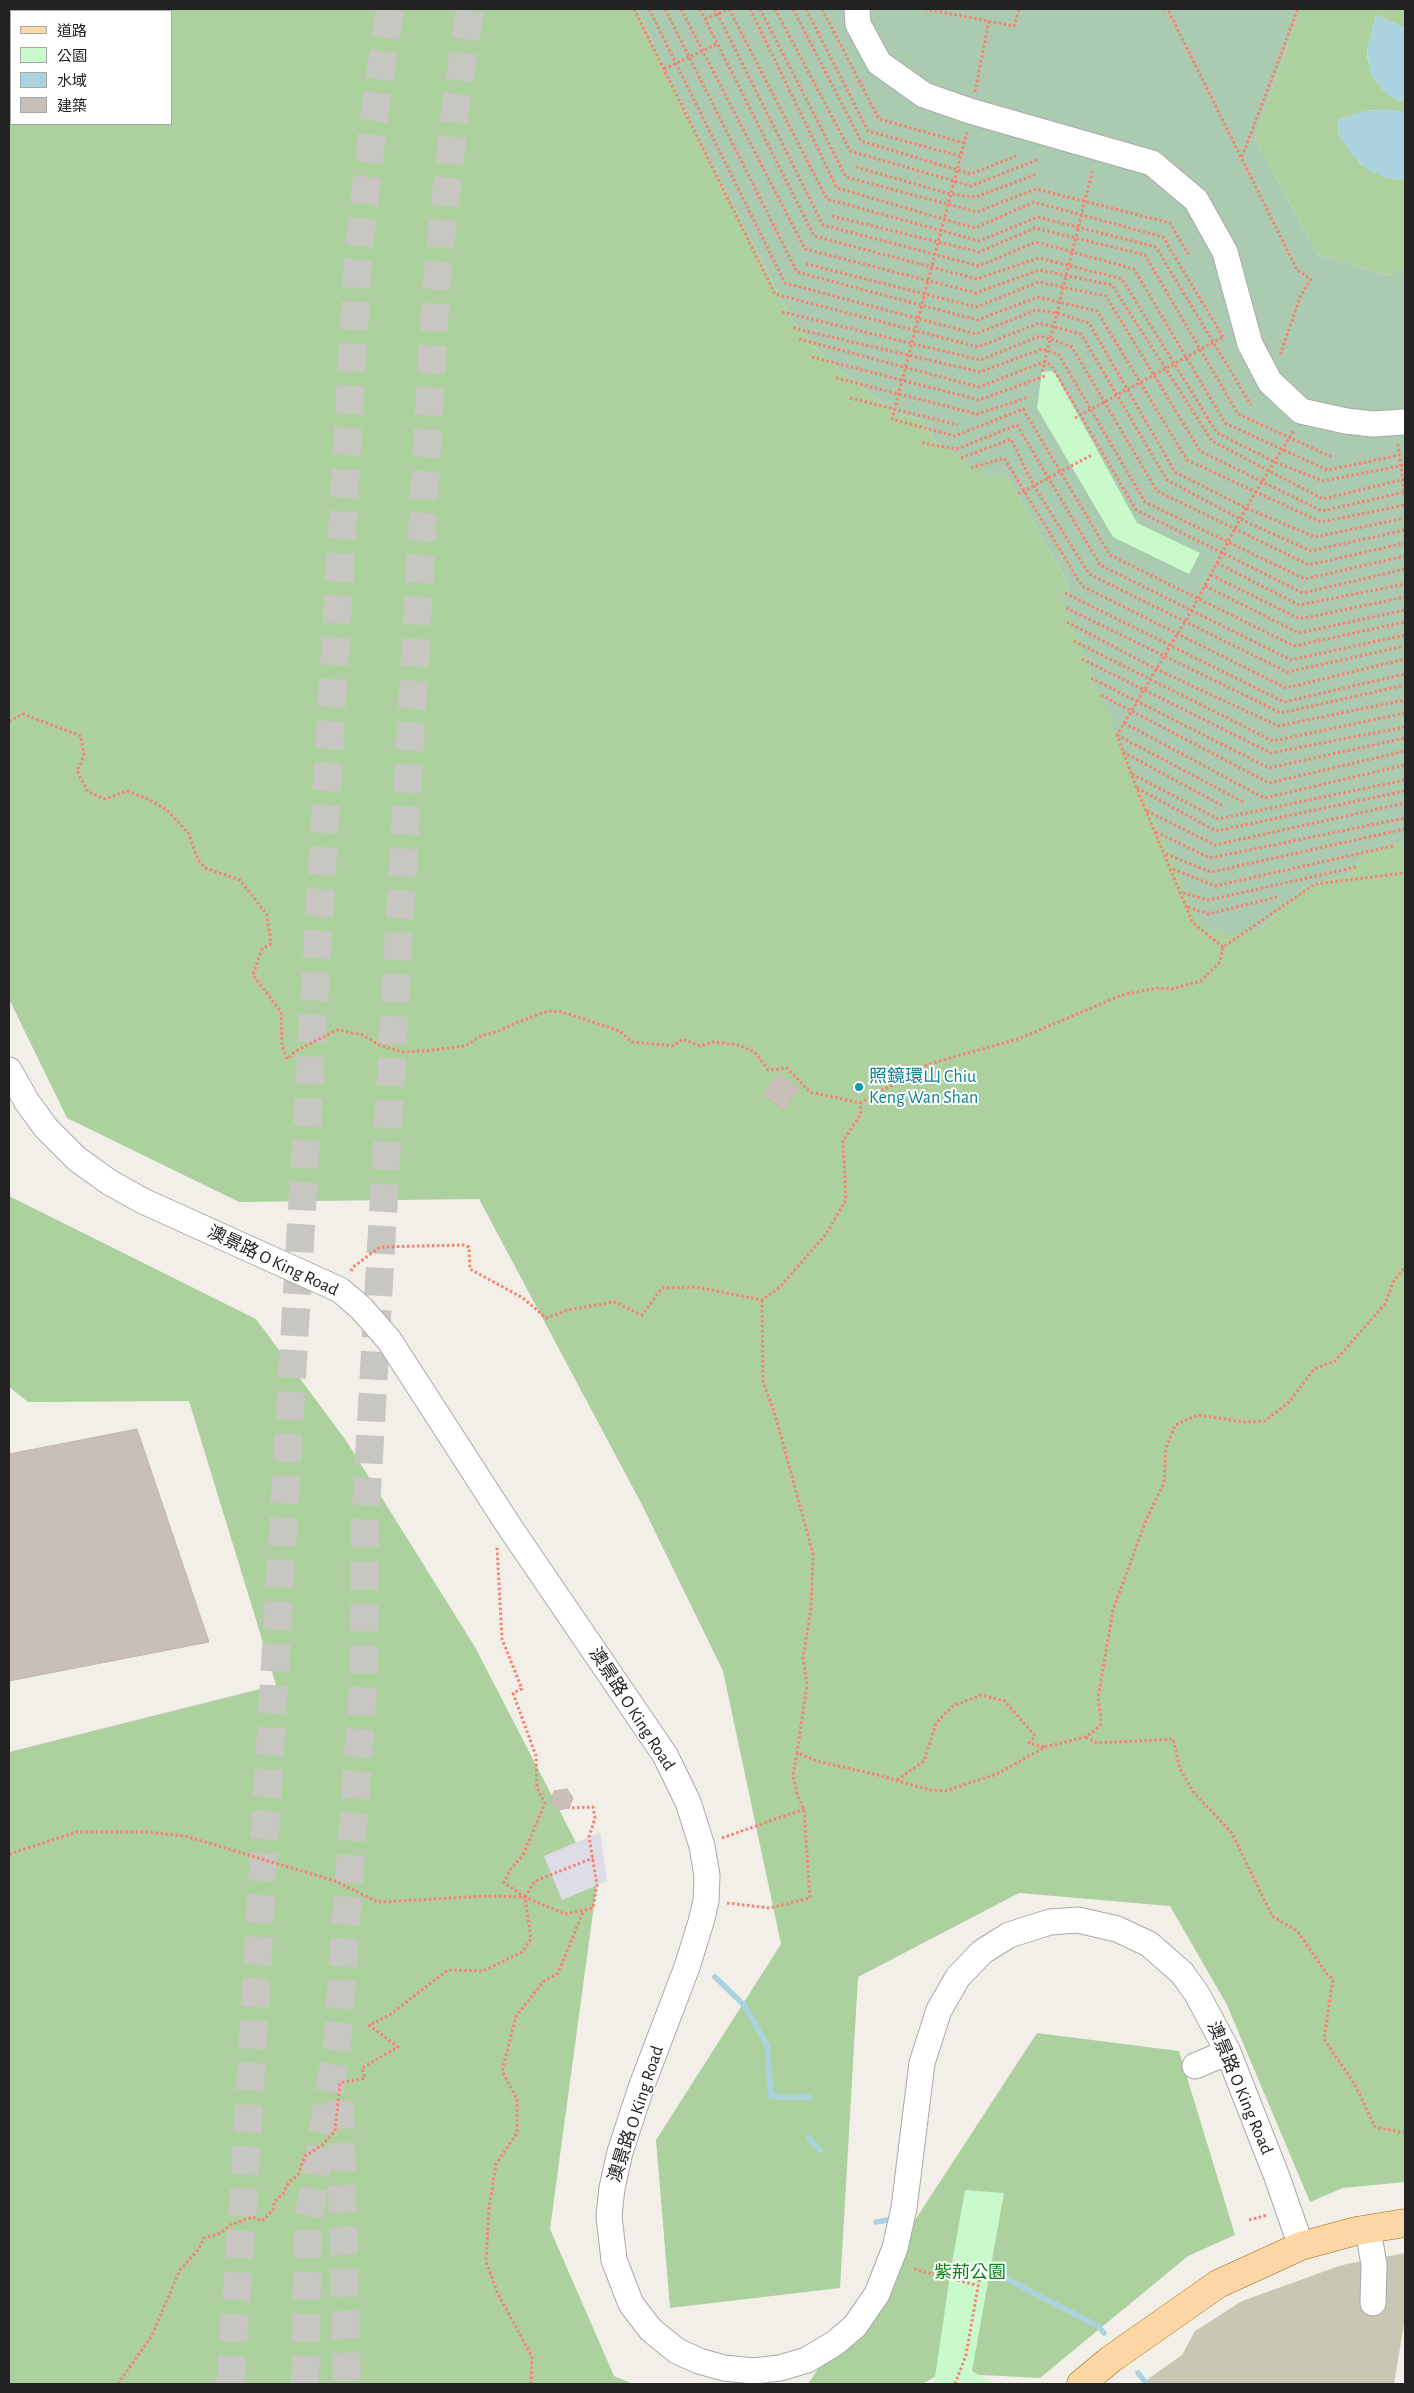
<!DOCTYPE html>
<meta charset="utf-8">
<style>
body{margin:0}
#map{position:relative;width:1414px;height:2393px;overflow:hidden;background:#f2efe9;font-family:"Alegreya Sans","Noto Sans TC",sans-serif}
canvas{display:block}
.frame{position:absolute;inset:0;border:10px solid #222;pointer-events:none}
.legend{position:absolute;left:10px;top:10px;width:162px;height:115px;box-sizing:border-box;background:#fff;border:1px solid #a7a7a7;margin:0;padding:6px 9px;list-style:none;font-size:15px;color:#222}
.legend li{display:flex;align-items:center;gap:10px;height:25px}
.legend b{width:25px;border:1px solid #a7a7a7}
</style>
<div id="map">
<canvas width="1414" height="2393"></canvas>
<div class="frame"></div>
<ul class="legend">
<li><b style="height:6px;background:#fcd6a4"></b>道路</li>
<li><b style="height:14px;background:#c8facc"></b>公園</li>
<li><b style="height:14px;background:#aad3df"></b>水域</li>
<li><b style="height:14px;background:#c7bfb8"></b>建築</li>
</ul>
</div>
<script>
const ctx = document.querySelector('canvas').getContext('2d');
ctx.lineJoin = 'round';
function paint(path, color) { ctx.fillStyle = color; ctx.fill(path, 'evenodd'); }
const poly = rows => new Path2D(rows.map(r => 'M' + r).join(''));
function strokePath(path, color, width, dash) { ctx.strokeStyle = color; ctx.lineWidth = width; ctx.lineCap = dash ? 'butt' : 'round'; ctx.setLineDash(dash || []); ctx.stroke(path); }
function label(font, color, halo, rows, align = 'center') {
  ctx.font = font + ' "Alegreya Sans","Noto Sans TC",sans-serif'; ctx.lineWidth = 4; ctx.setLineDash([]); ctx.textBaseline = 'middle'; ctx.strokeStyle = halo; ctx.fillStyle = color; for (const [text, x, y, turn = 0] of rows) {
    ctx.save(); ctx.translate(x, y); ctx.rotate((+turn || 0) * Math.PI / 180); ctx.textAlign = isNaN(turn) ? turn : align; if (halo) ctx.strokeText(text, 0, 0); ctx.fillText(text, 0, 0); ctx.restore();
  }
}
const construction = poly([
 [1405,2253,1405,2318,1394,2384,1141,2384,1182,2355,1195,2331,1242,2301,1342,2265]
]);
const forest = poly([
 [9,9,638,9,664,69,791,319,825,358,895,413,922,420,934,440,990,477,1006,474,1069,585,1062,600,1066,608,1260,929,1303,887,1352,873,1364,854,1405,842,1405,2182,1343,2188,1310,2202,1227,2005,1170,1906,1019,1893,858,1977,840,2288,670,2308,656,2140,781,1944,723,1671,641,1503,479,1199,239,1202,67,1118,9,999],
 [11,11,171,11,171,124,11,124],
 [1300,9,1405,9,1405,28,1376,15,1367,52,1368,61,1374,79,1387,94,1405,103,1405,112,1371,110,1338,120,1339,136,1361,164,1387,178,1405,180,1405,267,1388,276,1318,255,1255,139],
 [9,1196,256,1319,347,1442,475,1647,597,1883,550,2229,614,2376,633,2384,9,2384,9,1752,276,1685,189,1401,28,1402,9,1387],
 [1037,2033,1179,2051,1235,2235,1188,2256,1040,2378,941,2373,923,2384,808,2384]
]);
const cemetery = poly([
 [638,9,1300,9,1255,139,1318,255,1388,276,1405,267,1405,842,1364,854,1352,873,1303,887,1260,929,1230,935,1203,928,1117,735,1062,600,1069,585,1006,474,990,478,934,440,922,420,895,413,825,358,791,319,664,69]
]);
const park = poly([
 [1054,371,1137,523,1200,553,1189,574,1113,537,1037,408,1042,372],
 [965,2190,1004,2193,972,2371,994,2384,934,2384,951,2269]
]);
const plaza = poly([
 [600,1832,607,1881,562,1900,544,1856]
]);
const water = poly([
 [1376,15,1405,28,1405,103,1387,94,1374,79,1370,70,1367,52],
 [1382,109,1405,112,1405,180,1387,178,1368,170,1353,155,1339,136,1338,120,1361,112]
]);
const stream = poly([
 [715,1977,745,2006,767,2045,771,2097,810,2097],
 [809,2138,820,2150],
 [876,2222,888,2220],
 [1001,2276,1098,2326,1104,2333],
 [1138,2373,1147,2384]
]);
const building = poly([
 [778,1074,799,1088,784,1110,763,1095,778,1074],
 [137,1429,209,1642,9,1681,9,1454,137,1429],
 [567,1789,573,1798,569,1808,558,1810,550,1801,554,1791,567,1789]
]);
const highwayTunnel = poly([
 [340,2101,347,2384],
 [230,2384,243,2206,358,261,373,123,390,9],
 [305,2384,308,2222,337,2046,364,1675,365,1527,436,290,454,119,470,9]
]);
const path = poly([
 [634,9,775,294,978,347,1039,323,1081,334,1167,480,1240,519,1311,551,1405,530],
 [649,9,785,283,976,334,1036,310,1057,313,1089,323,1175,472,1246,508,1315,537,1405,518],
 [665,9,797,272,977,320,1038,297,1097,311,1187,460,1321,522,1405,505],
 [681,9,805,249,976,293,1039,270,1112,285,1212,441,1323,499,1405,479],
 [700,9,814,236,977,279,1039,258,1122,279,1217,433,1275,462,1323,481,1405,465],
 [715,9,823,225,979,266,1036,242,1134,269,1225,423,1327,470,1400,455],
 [729,9,827,199,979,241,1038,217,1156,247,1251,405],
 [750,9,837,188,975,228,1034,202,1163,237,1223,337],
 [760,9,846,177,977,212,1036,189,1170,223,1188,254],
 [775,9,850,151,971,186,1037,160],
 [793,9,861,141,971,174,1016,156],
 [806,9,868,131,960,156],
 [822,9,879,119,964,143],
 [925,9,1014,26,1019,9],
 [1164,9,1169,12,1297,270,1311,279,1301,295,1280,355],
 [705,19,728,9],
 [664,69,717,44],
 [975,92,989,21],
 [967,132,892,419,955,436,1023,409,1110,555,1294,646,1405,622],
 [1242,157,1298,9],
 [856,167,950,194,976,197,1037,174],
 [832,216,979,252,1035,228,1145,255,1238,414,1332,457],
 [806,264,977,307,1038,282,1106,296,1200,451,1322,511,1405,492],
 [782,312,980,360,1040,336,1050,339,1072,347,1157,491,1309,565,1405,543],
 [793,328,980,372,1042,349,1047,350,1059,355,1145,502,1305,579,1405,556],
 [799,339,979,387,1044,362,1051,365,1136,510,1303,593,1405,569],
 [812,357,979,400,1045,376],
 [1042,372,1093,169],
 [836,378,977,414,1029,397],
 [850,398,958,425],
 [1075,418,1223,337],
 [922,443,957,449,1017,425,1100,565,1291,660,1405,635],
 [1398,444,1405,498],
 [961,458,1011,439,1034,486,1089,574,1287,672,1405,646],
 [971,468,1004,458,1082,586,1286,688,1405,659],
 [1018,494,1092,455],
 [1217,563,1299,605,1405,584],
 [1211,575,1300,619,1405,597],
 [1205,586,1299,633,1405,610],
 [1065,593,1284,702,1405,674],
 [1066,608,1281,713,1405,685],
 [1067,622,1156,669,1278,726,1405,700],
 [1074,641,1273,741,1405,713],
 [1082,659,1271,753,1405,727],
 [1091,678,1269,768,1405,738],
 [1101,695,1269,783,1405,751],
 [9,721,23,714,81,736,84,756,77,771,88,792,105,799,127,791,148,799,168,811,189,834,198,860,205,868,240,880,267,915,271,944,262,949,253,975,281,1012,282,1045,287,1059,296,1051,337,1030,363,1035,377,1044,402,1052,424,1051,465,1046,481,1036,497,1032,513,1024,548,1011,562,1012,620,1031,632,1042,674,1046,682,1039,700,1046,713,1042,738,1045,755,1052,768,1070,787,1068,810,1092,860,1103,929,1064,1018,1039,1122,995,1157,988,1172,989,1201,981,1220,962,1223,947,1315,884,1405,873],
 [1124,723,1264,798,1405,765],
 [1117,735,1243,802],
 [1123,752,1223,806],
 [1132,774,1218,819,1405,780],
 [1137,788,1216,831,1405,791],
 [1147,811,1215,845,1405,803],
 [1156,832,1210,858,1405,818],
 [1166,854,1211,872,1405,829],
 [1173,869,1215,886,1393,846],
 [1183,893,1209,900,1356,867],
 [1188,907,1208,914,1277,897],
 [1223,947,1193,923,1140,797,1117,735,1193,608,1246,508,1294,430],
 [351,1271,353,1267,380,1247,463,1245,469,1247,470,1269,523,1298,546,1318,567,1310,614,1302,642,1315,662,1288,696,1287,762,1300,780,1287,826,1234,846,1200,843,1141,861,1114,860,1103],
 [762,1300,763,1382,775,1414,813,1554,811,1610,803,1658,807,1685,797,1753],
 [1086,1737,1097,1743,1173,1739,1180,1769,1194,1793,1232,1833,1272,1916,1297,1931,1327,1974,1333,1979,1324,2039,1355,2085,1375,2127,1405,2133],
 [897,1780,924,1761,936,1723,953,1706,981,1695,1005,1701,1035,1736,1029,1743,1044,1747],
 [722,1838,804,1809],
 [9,1854,77,1832,147,1832,185,1836,335,1881,378,1902,489,1896,525,1897,565,1914,593,1908,597,1885,589,1837,595,1818,593,1807,569,1808],
 [525,1897,535,1881,593,1858],
 [727,1903,770,1908,810,1898,804,1809,797,1794,793,1775,797,1753,820,1762,874,1774,930,1790,945,1791,997,1774,1045,1747,1085,1737,1093,1732,1100,1725,1101,1718,1098,1698,1113,1610,1146,1520,1164,1483,1166,1448,1175,1425,1198,1415,1245,1422,1265,1421,1290,1401,1314,1369,1335,1361,1385,1304,1393,1282,1405,1267],
 [1249,2220,1267,2215],
 [914,2269,976,2285],
 [118,2384,151,2337,180,2270,199,2249,204,2238,221,2233,230,2225,253,2217,262,2221,273,2210,274,2202,283,2194,289,2182,298,2175,305,2156,322,2145,335,2131,340,2083,365,2078,362,2068,398,2047,369,2025,388,2016,448,1970,483,1971,522,1952,531,1939,525,1897,504,1883,510,1870,523,1855,545,1803,537,1788,536,1756,513,1693,522,1689,502,1639,497,1547],
 [531,2384,532,2357,497,2292,486,2261,489,2209,496,2164,517,2133,517,2099,502,2071,516,2016,543,1982,558,1973,583,1912],
 [955,2384,966,2355,982,2264]
]);
const minor = poly([
 [857,9,858,24,879,63,924,95,970,111,1152,163,1196,200,1225,252,1250,344,1270,382,1301,411,1346,421,1373,424,1405,422],
 [9,1070,27,1102,46,1128,77,1159,109,1182,143,1201,340,1290,361,1308,389,1340,509,1526,665,1755,688,1802,702,1846,707,1876,706,1901,701,1922,687,1967,642,2085,620,2152,612,2188,609,2216,614,2260,631,2304,651,2330,677,2351,699,2361,724,2368,754,2371,780,2368,807,2360,835,2343,855,2326,877,2294,895,2248,904,2208,922,2063,939,2010,958,1977,982,1952,1009,1935,1050,1922,1078,1920,1117,1929,1149,1944,1182,1973,1197,1994,1228,2052,1277,2177,1301,2246],
 [1195,2066,1228,2052],
 [1368,2229,1374,2265,1373,2303]
]);
const major = poly([
 [1081,2384,1111,2359,1218,2284,1301,2246,1356,2231,1405,2223]
]);
const markers = [
 [859,1087,5,"#0f9aa8"]
];
const cultureNames = [
 ["照鏡環山 Chiu",869,1077],
 ["Keng Wan Shan",869,1098]
];
const streetNames = [
 ["澳景路 O King Road",273,1261,25],
 ["澳景路 O King Road",632,1709,57],
 ["澳景路 O King Road",1240,2088,67],
 ["澳景路 O King Road",636,2114,-72]
];
const parkNames = [
 ["紫荊公園",970,2273]
];
paint(construction, '#c7c7b4');
paint(forest, '#add19e');
paint(cemetery, '#aacbaf');
paint(park, '#c8facc');
paint(plaza, '#dddde8');
paint(water, '#aad3df');
strokePath(stream, '#aad3df', 5.5);
paint(building, '#c7bfb8');
strokePath(building, '#c4b6ab', 1);
strokePath(highwayTunnel, '#c8c6c1', 28, [28, 14]);
strokePath(minor, '#a9a9a9', 27);
strokePath(major, '#a06b00', 29);
strokePath(path, '#fa8072', 3, [2.5, 2.5]);
strokePath(minor, '#fff', 25);
strokePath(major, '#fcd6a4', 28);
for (const [x, y, r, color] of markers) { const dot = new Path2D(); dot.arc(x, y, r, 0, 2 * Math.PI); ctx.fillStyle = color; ctx.fill(dot); strokePath(dot, '#fff', 2); }
label('18px', '#0d838f', '#fff', cultureNames, 'left');
label('18px', '#222', '#fff', streetNames);
label('18px', '#0c8416', '#fff', parkNames);
</script>
